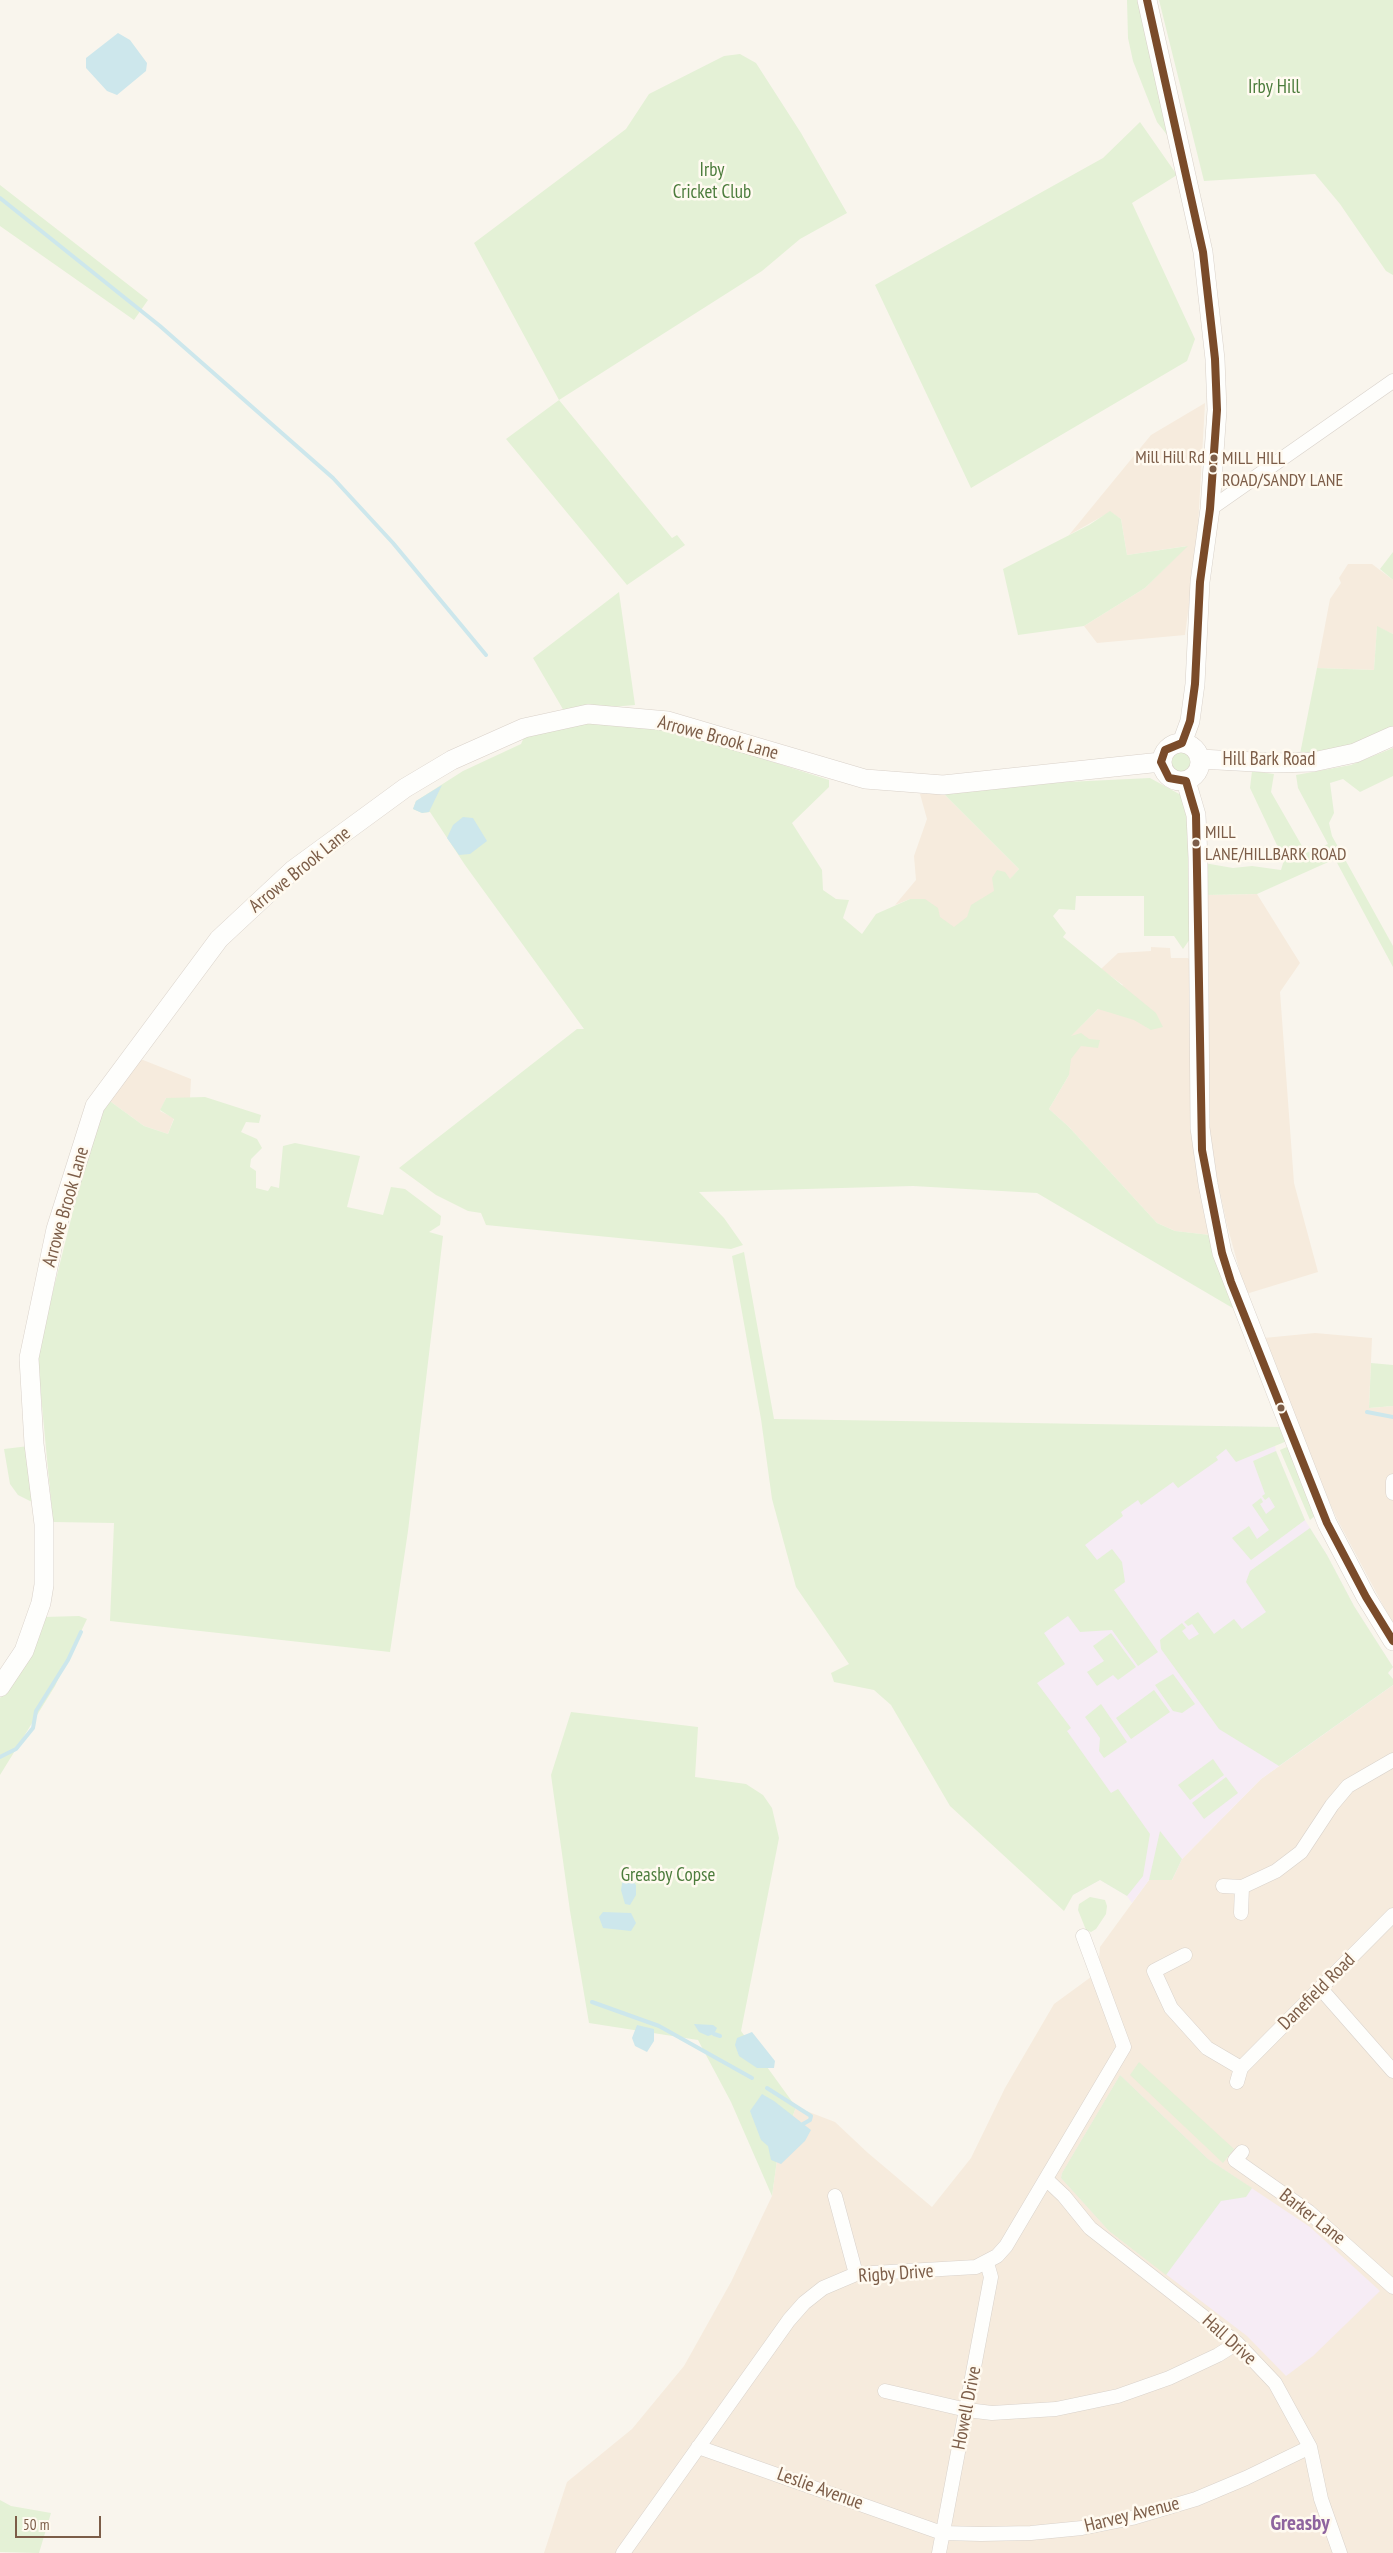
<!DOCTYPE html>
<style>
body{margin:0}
#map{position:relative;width:1393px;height:2553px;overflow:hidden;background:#f9f5ed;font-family:"PT Sans Narrow",sans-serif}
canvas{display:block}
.scale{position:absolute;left:15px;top:2516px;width:86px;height:22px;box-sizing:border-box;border:2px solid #7c5d48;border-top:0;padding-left:6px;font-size:15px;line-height:18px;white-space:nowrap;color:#7c5d48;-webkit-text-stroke:4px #fffaf0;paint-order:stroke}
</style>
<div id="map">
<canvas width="1393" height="2553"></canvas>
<div class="scale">50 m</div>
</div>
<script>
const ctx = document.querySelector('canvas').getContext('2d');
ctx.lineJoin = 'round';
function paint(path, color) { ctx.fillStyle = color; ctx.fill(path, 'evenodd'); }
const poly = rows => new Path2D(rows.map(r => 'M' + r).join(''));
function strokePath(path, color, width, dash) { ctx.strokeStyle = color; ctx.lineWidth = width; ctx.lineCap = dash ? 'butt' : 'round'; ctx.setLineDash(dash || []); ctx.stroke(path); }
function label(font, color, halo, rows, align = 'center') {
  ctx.font = font + ' "PT Sans Narrow",sans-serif'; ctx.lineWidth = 5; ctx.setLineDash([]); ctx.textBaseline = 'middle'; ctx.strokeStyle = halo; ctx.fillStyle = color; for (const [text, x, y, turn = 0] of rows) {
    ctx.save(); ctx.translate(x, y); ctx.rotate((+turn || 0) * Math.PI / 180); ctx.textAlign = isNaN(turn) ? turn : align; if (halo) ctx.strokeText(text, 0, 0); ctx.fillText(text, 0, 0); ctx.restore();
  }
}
const residential = poly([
 [1205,403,1197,544,1185,635,1097,643,1084,626,1145,588,1187,546,1127,555,1121,519,1110,512,1069,535,1151,435],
 [1348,564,1372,564,1393,580,1393,634,1377,627,1374,670,1317,668,1330,599,1341,583,1339,578],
 [943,793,1019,869,955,945,910,899,895,905,916,880,914,856,927,819,920,794],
 [1257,894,1300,963,1280,992,1294,1183,1318,1272,1246,1294,1227,1225,1208,1136,1206,895],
 [1151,947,1170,948,1171,958,1188,958,1192,963,1210,1235,1175,1231,1157,1223,1069,1127,1049,1109,1069,1075,1058,1048,1123,985,1101,969,1118,953,1151,951],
 [138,1058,191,1079,190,1098,166,1098,160,1111,174,1118,168,1134,144,1126,107,1099],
 [1315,1333,1372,1338,1369,1408,1393,1406,1393,1624,1337,1519,1305,1448,1264,1338],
 [1393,1685,1393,2553,544,2553,567,2482,632,2429,684,2366,731,2282,772,2196,777,2160,796,2107,835,2122,868,2153,932,2207,971,2158,1005,2088,1054,2004,1091,1977,1104,1972,1099,1959,1100,1947,1149,1880,1172,1880,1182,1859,1261,1779]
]);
const education = poly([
 [1207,1426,1271,1427,1276,1451,1305,1520,1327,1555,1354,1606,1393,1667,1388,1673,1393,1679,1393,1685,1261,1779,1182,1859,1172,1880,1149,1880,1132,1903,1127,1896,1100,1880,1073,1895,1019,1843,1040,1548],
 [1120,2075,1208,2159,1310,2227,1380,2291,1313,2356,1286,2376,1247,2336,1109,2231,1061,2178,1062,2173]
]);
const green = poly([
 [1127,0,1142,0,1171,140,1157,122,1133,61,1128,38],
 [1159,0,1393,0,1393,275,1386,271,1340,204,1315,174,1204,181],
 [740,54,756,63,801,133,847,213,800,239,762,271,559,400,672,538,677,535,685,545,627,585,506,439,559,400,474,243,626,129,649,94,724,56],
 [1140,122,1177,175,1132,203,1195,339,1187,361,971,488,875,285,1103,158],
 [0,185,148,300,134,320,0,226],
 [1110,511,1121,519,1127,555,1188,546,1145,588,1084,626,1018,635,1003,569,1089,525],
 [1393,552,1393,580,1380,569],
 [619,592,635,705,564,711,533,658],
 [1377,626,1393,634,1393,731,1364,745,1300,754,1317,668,1374,670],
 [586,722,667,728,829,780,829,787,792,823,822,870,823,890,836,899,849,900,843,918,862,934,876,914,910,899,925,899,938,908,940,917,954,927,967,917,971,905,994,891,992,878,997,870,1005,872,1010,879,1019,869,943,793,1026,784,1150,778,1181,795,1188,822,1191,882,1190,939,1183,949,1174,936,1144,936,1144,896,1076,896,1075,910,1059,909,1053,916,1066,933,1063,937,1156,1013,1163,1027,1151,1030,1134,1020,1098,1009,1071,1036,1081,1033,1089,1039,1100,1040,1098,1048,1081,1046,1071,1059,1069,1075,1049,1109,1069,1127,1157,1223,1175,1231,1210,1235,1236,1310,1037,1193,913,1186,699,1192,724,1218,743,1245,731,1249,486,1225,481,1213,468,1211,436,1195,399,1168,577,1029,584,1029,465,865,430,812,422,813,413,809,416,801,463,771,521,744,525,735],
 [1393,748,1393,776,1360,792,1343,779,1330,783,1334,813,1329,823,1332,836,1393,946,1393,967,1335,859,1257,894,1206,895,1204,863,1233,868,1252,866,1281,870,1284,860,1250,788,1252,771,1274,774,1271,792,1306,853,1328,844,1298,788,1296,775,1351,765],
 '1171 762a11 11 0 1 1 22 0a11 11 0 1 1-22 0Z',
 [205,1097,261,1115,259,1123,246,1122,241,1132,257,1139,262,1148,251,1159,250,1167,256,1171,256,1188,268,1191,271,1186,279,1188,283,1146,295,1143,360,1156,347,1207,383,1215,391,1187,405,1189,441,1216,440,1225,429,1232,443,1236,408,1531,390,1652,110,1621,114,1523,53,1522,38,1364,41,1339,89,1147,107,1099,144,1126,168,1134,174,1119,160,1110,166,1098],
 [744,1252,774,1419,1281,1427,1287,1441,1236,1462,1226,1449,1216,1457,1218,1460,1178,1488,1173,1482,1141,1505,1138,1500,1121,1512,1123,1516,1085,1545,1097,1560,1112,1549,1122,1562,1125,1582,1114,1590,1158,1652,1138,1666,1112,1630,1080,1632,1068,1616,1044,1633,1065,1664,1037,1683,1071,1728,1067,1731,1111,1793,1118,1789,1150,1834,1143,1876,1127,1896,1100,1880,1073,1895,1064,1911,950,1806,891,1705,874,1690,834,1682,831,1673,849,1664,796,1587,772,1499,761,1419,732,1256],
 [1371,1363,1393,1365,1393,1406,1369,1408],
 [29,1446,36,1504,18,1495,10,1484,4,1449],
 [1289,1446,1315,1516,1310,1520,1280,1450],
 [1276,1451,1305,1520,1251,1560,1232,1538,1249,1526,1257,1539,1269,1530,1252,1505,1261,1498,1263,1502,1260,1504,1266,1514,1275,1507,1269,1497,1265,1500,1262,1496,1265,1494,1253,1461],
 [1310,1528,1327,1555,1354,1606,1393,1667,1388,1673,1393,1679,1393,1685,1279,1766,1219,1729,1161,1649,1160,1640,1182,1623,1186,1628,1182,1631,1189,1640,1199,1634,1192,1624,1188,1626,1184,1622,1198,1612,1214,1634,1234,1619,1242,1629,1266,1612,1246,1582,1250,1571],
 [79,1616,87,1619,55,1686,0,1775,0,1698,26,1660,44,1617],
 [1111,1633,1136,1667,1118,1680,1113,1675,1097,1686,1087,1672,1104,1661,1093,1646],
 [1173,1674,1195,1704,1182,1713,1173,1711,1155,1685],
 [1154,1690,1170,1712,1131,1739,1116,1718],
 [1101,1704,1127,1742,1104,1758,1099,1751,1100,1738,1085,1717],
 [571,1712,698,1727,695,1777,746,1784,763,1795,772,1808,779,1838,741,2031,796,2107,777,2160,772,2196,731,2102,698,2040,589,2023,570,1911,551,1775],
 [1213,1759,1224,1775,1190,1800,1178,1785],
 [1226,1777,1238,1793,1204,1819,1192,1803],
 [1160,1831,1182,1859,1172,1880,1149,1880],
 [1090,1897,1105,1900,1107,1906,1106,1914,1096,1929,1091,1932,1086,1930,1078,1910,1079,1904],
 [1139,2062,1234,2149,1223,2163,1130,2075],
 [1120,2075,1208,2159,1252,2188,1246,2197,1221,2201,1166,2275,1109,2231,1061,2178,1062,2173],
 [0,2500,11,2506,51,2513,39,2553,0,2552]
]);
const water = poly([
 [118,33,130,40,147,63,146,71,117,95,107,91,86,68,86,58],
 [442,785,429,812,422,813,413,809,416,801],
 [463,817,473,818,487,841,470,854,459,855,447,838,453,825],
 [626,1874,636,1885,636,1895,630,1905,625,1904,621,1890,623,1878],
 [603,1912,631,1913,636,1923,631,1931,603,1928,599,1917],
 [694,2024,713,2025,717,2028,714,2034,708,2036,699,2032],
 [637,2025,654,2029,654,2041,647,2052,635,2046,632,2038],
 [752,2032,775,2061,774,2068,757,2068,739,2056,735,2045,737,2038],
 [762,2094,774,2101,811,2130,805,2141,781,2164,771,2160,768,2146,761,2140,750,2111]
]);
const stream = poly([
 [0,198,160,326,333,478,393,543,486,655],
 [1367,1412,1393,1417],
 [0,1757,16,1749,33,1728,36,1711,68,1660,81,1632],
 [592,2002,659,2026,752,2078],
 [714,2034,720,2036],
 [767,2088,811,2116,810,2120,803,2124]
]);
const street = poly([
 [1210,509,1393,381],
 [1393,1481,1393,1493],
 [1223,1886,1242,1887,1276,1871,1301,1852,1332,1805,1348,1786,1393,1760],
 [1241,1913,1242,1887],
 [1185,1955,1154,1971,1171,2008,1207,2048,1241,2068],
 [1321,1989,1393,2071],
 [1237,2082,1241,2068,1393,1915],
 [1242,2152,1235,2160,1309,2212,1393,2287],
 [1046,2179,1064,2196,1090,2228,1237,2343,1275,2383,1310,2447,1321,2499,1340,2553],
 [835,2196,856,2274],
 [885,2391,967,2410,992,2413,1056,2409,1118,2396,1169,2378,1218,2355,1237,2343],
 [698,2447,942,2533,981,2534,1031,2533,1082,2528,1132,2518,1196,2499,1246,2478,1310,2447],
 [623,2553,789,2320,804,2303,823,2288,856,2274,976,2267,997,2256,1006,2246,1124,2047,1083,1936],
 [939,2553,991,2277,987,2263]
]);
const secondary = poly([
 [1147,0,1203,252,1215,359,1217,410,1210,509,1200,582,1195,684,1190,721,1182,743],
 '1162 762a19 19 0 1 1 38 0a19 19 0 1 1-38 0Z',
 [1200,759,1273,763,1313,762,1355,753,1393,736],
 [1186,781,1196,815,1198,858,1200,1128,1208,1184,1222,1253,1327,1523,1366,1597,1393,1641],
 [0,1687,24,1651,41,1603,44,1585,44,1524,34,1444,29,1358,56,1229,95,1106,219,939,293,870,405,788,452,760,524,728,588,714,668,721,865,779,943,785,1161,762]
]);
const bus1 = poly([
 [1147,0,1203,252,1215,359,1217,410,1210,509,1200,582,1195,684,1190,721,1182,743,1165,750,1161,762,1169,778,1186,781,1196,815,1202,1150,1222,1253,1231,1282,1327,1523,1366,1597,1393,1641]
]);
const markers = [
 [1214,458,4.5,"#7c5d48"],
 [1213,469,4.5,"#7c5d48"],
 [1196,843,4.5,"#7c5d48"],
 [1281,1408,4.5,"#7c5d48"]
];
const busNames = [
 ["Mill Hill Rd",1205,458,"right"],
 ["MILL HILL",1222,459],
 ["ROAD/SANDY LANE",1222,481],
 ["MILL",1205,833],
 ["LANE/HILLBARK ROAD",1205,855]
];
const parkNames = [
 ["Irby Hill",1274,88],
 ["Irby",712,171],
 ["Cricket Club",712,193],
 ["Greasby Copse",668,1876]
];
const streetNames = [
 ["Arrowe Brook Lane",718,738,15],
 ["Hill Bark Road",1269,760],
 ["Arrowe Brook Lane",300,870,-39],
 ["Arrowe Brook Lane",66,1207,-74],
 ["Danefield Road",1317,1992,-45],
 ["Barker Lane",1312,2217,38],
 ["Rigby Drive",896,2274,-4],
 ["Hall Drive",1229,2340,42],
 ["Howell Drive",967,2408,-79],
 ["Leslie Avenue",820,2489,20],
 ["Harvey Avenue",1132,2515,-14]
];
const quarterNames = [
 ["Greasby",1300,2524]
];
paint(residential, '#f6ebdd');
paint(education, '#f6ecf5');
paint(green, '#e4f1d6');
paint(water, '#cde7ec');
strokePath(stream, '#cde7ec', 4);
strokePath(street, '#d9d2cb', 15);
strokePath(secondary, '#d9d1c9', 20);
strokePath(street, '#fefefc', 14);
strokePath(secondary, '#fefefc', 19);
strokePath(bus1, '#7a4b2a', 8);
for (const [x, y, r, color] of markers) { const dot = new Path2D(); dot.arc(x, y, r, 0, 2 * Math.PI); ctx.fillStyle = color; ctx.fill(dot); strokePath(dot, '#fffaf0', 2); }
label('18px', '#7c5d48', '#fffaf0', busNames, 'left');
label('19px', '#4c7c3c', '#fffaf0', parkNames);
label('19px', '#7c5d48', '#fffaf0', streetNames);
label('bold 21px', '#8e649f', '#fffaf0', quarterNames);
</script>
